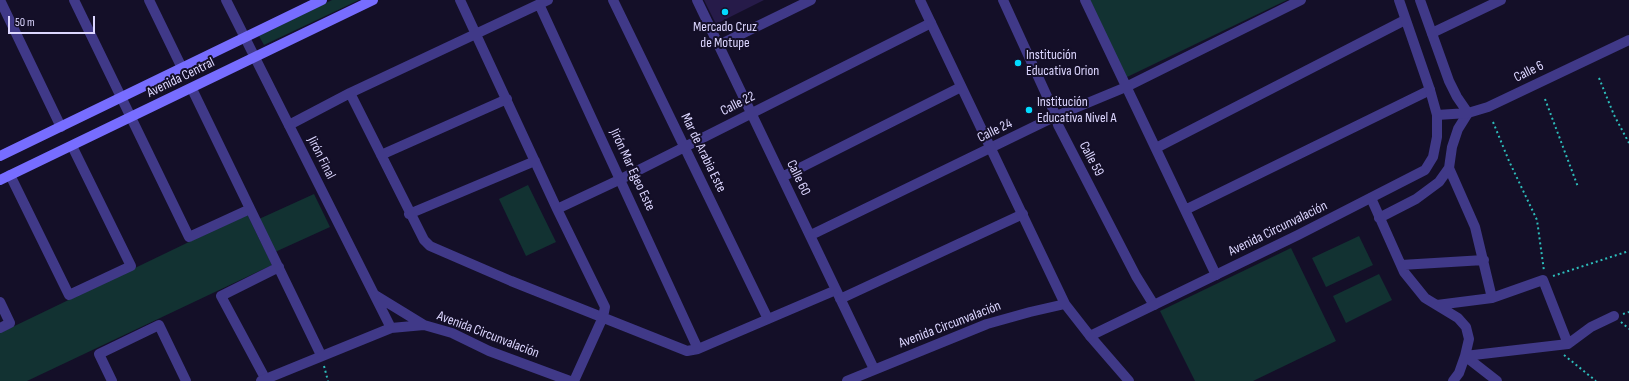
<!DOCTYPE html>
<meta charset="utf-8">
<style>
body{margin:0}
#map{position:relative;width:1629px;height:381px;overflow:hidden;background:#140f28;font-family:"Sofia Sans Condensed",sans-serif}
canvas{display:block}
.scale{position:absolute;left:8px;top:16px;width:87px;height:18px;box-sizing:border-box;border:2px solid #dcd6ff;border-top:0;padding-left:5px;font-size:12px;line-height:14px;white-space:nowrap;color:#dcd6ff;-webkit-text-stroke:3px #140f28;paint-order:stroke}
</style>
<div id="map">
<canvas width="1629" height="381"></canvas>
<div class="scale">50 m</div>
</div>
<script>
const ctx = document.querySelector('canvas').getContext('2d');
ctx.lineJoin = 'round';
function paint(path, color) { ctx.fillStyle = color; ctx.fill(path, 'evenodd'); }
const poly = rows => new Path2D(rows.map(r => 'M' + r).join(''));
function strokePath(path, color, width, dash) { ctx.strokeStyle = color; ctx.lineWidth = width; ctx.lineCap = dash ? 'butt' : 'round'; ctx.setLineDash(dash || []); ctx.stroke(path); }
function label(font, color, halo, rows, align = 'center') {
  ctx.font = font + ' "Sofia Sans Condensed",sans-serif'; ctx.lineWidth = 4; ctx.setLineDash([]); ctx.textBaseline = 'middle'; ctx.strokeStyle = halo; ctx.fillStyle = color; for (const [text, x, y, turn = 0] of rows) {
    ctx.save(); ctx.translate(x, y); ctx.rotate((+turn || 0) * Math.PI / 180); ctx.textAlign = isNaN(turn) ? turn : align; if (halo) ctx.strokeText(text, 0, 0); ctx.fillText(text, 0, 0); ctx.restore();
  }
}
const green = poly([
 [332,0,359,0,264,45,259,36],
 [1088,0,1287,0,1125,78],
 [528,185,556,242,526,256,499,199],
 [314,194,330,227,275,252,259,219],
 [247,214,272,265,27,381,0,381,0,333],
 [1359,236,1373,265,1326,287,1312,258],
 [1291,248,1336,341,1253,381,1195,381,1160,311],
 [1379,274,1392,300,1346,323,1333,296]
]);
const building = poly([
 [704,0,764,0,716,24]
]);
const path = poly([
 [1599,78,1614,115,1629,143],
 [1545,99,1578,187],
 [1493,122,1509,161,1537,220,1544,271],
 [1553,276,1629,251],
 [1623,314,1629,312],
 [1621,322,1629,329],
 [1564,355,1596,381],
 [324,366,328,381]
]);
const minor = poly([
 [0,0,61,127],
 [74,0,189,237,250,209],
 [149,0,182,68],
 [460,0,557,209,605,307,603,317,574,381],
 [613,0,768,319],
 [697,0,874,369],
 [1003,0,1056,116,1058,125,1136,276,1154,305],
 [1085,0,1216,275],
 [539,4,698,349],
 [1432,33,1501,0],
 [719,45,811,0],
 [192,89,321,355],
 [350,93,424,240,430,246,511,281,687,351,698,349,836,290],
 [289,125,350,93,548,0],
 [1156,148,1405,20],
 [381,155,507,99],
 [1449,168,1475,227,1492,298],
 [10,175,69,295,131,266,72,146],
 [782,177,961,87],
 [1371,198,1404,272,1425,298,1458,318,1466,327,1469,339,1465,356,1497,381],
 [557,209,621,179,931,23],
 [1185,210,1430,90],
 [409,214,535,161],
 [1379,218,1416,199,1439,182,1449,168,1452,147,1458,129,1468,113],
 [811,235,1056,116,1126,87,1301,0],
 [1401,265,1484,260],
 [840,299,1023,214],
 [0,302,10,323,0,328],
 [1437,305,1492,298,1543,280,1568,344],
 [1090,336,1129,381],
 [265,378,221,296,279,267],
 [112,381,99,354,159,325,186,381],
 [1453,381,1459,373,1465,356,1568,344,1591,327,1614,316]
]);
const tertiary = poly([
 [226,0,391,328],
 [920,0,1065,304,1090,336,1298,235,1425,170,1433,157,1437,137,1437,115,1430,90,1399,0],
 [1420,0,1449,81,1457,97,1468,113],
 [1437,115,1468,113,1488,107,1629,40],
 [375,295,424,325],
 [261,381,391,328,424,325,452,333,489,351,570,381],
 [847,381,987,324,1030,312,1065,304]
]);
const secondary = poly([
 [0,156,322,0],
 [0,180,373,0]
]);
const markers = [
 [725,12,4,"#02dbff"],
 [1018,63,4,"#02dbff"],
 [1029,110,4,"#02dbff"]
];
const poiNames = [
 ["Mercado Cruz",725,27,"center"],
 ["de Motupe",725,43,"center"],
 ["Institución",1026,55],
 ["Educativa Orion",1026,71],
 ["Institución",1037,102],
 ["Educativa Nivel A",1037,118]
];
const streetNames = [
 ["Calle 6",1529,72,-26],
 ["Avenida Central",181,78,-26],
 ["Calle 22",738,104,-27],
 ["Calle 24",995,131,-26],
 ["Mar de Arabia Este",703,153,64],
 ["Jirón Final",321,158,63],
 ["Calle 59",1091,159,62],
 ["Jirón Mar Egeo Este",632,170,65],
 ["Calle 60",798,178,64],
 ["Avenida Circunvalación",1278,229,-26],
 ["Avenida Circunvalación",950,325,-21],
 ["Avenida Circunvalación",488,335,21]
];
paint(green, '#123232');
paint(building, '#261b49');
strokePath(path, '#2dbcba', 2, [2, 3]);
strokePath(minor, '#403988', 10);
strokePath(tertiary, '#403988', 10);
strokePath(secondary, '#776dff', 10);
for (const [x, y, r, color] of markers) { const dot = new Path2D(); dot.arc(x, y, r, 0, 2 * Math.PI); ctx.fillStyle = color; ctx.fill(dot); strokePath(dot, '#140f28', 1.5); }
label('14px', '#dcd6ff', '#140f28', poiNames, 'left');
label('14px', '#dcd6ff', '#140f28', streetNames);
</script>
